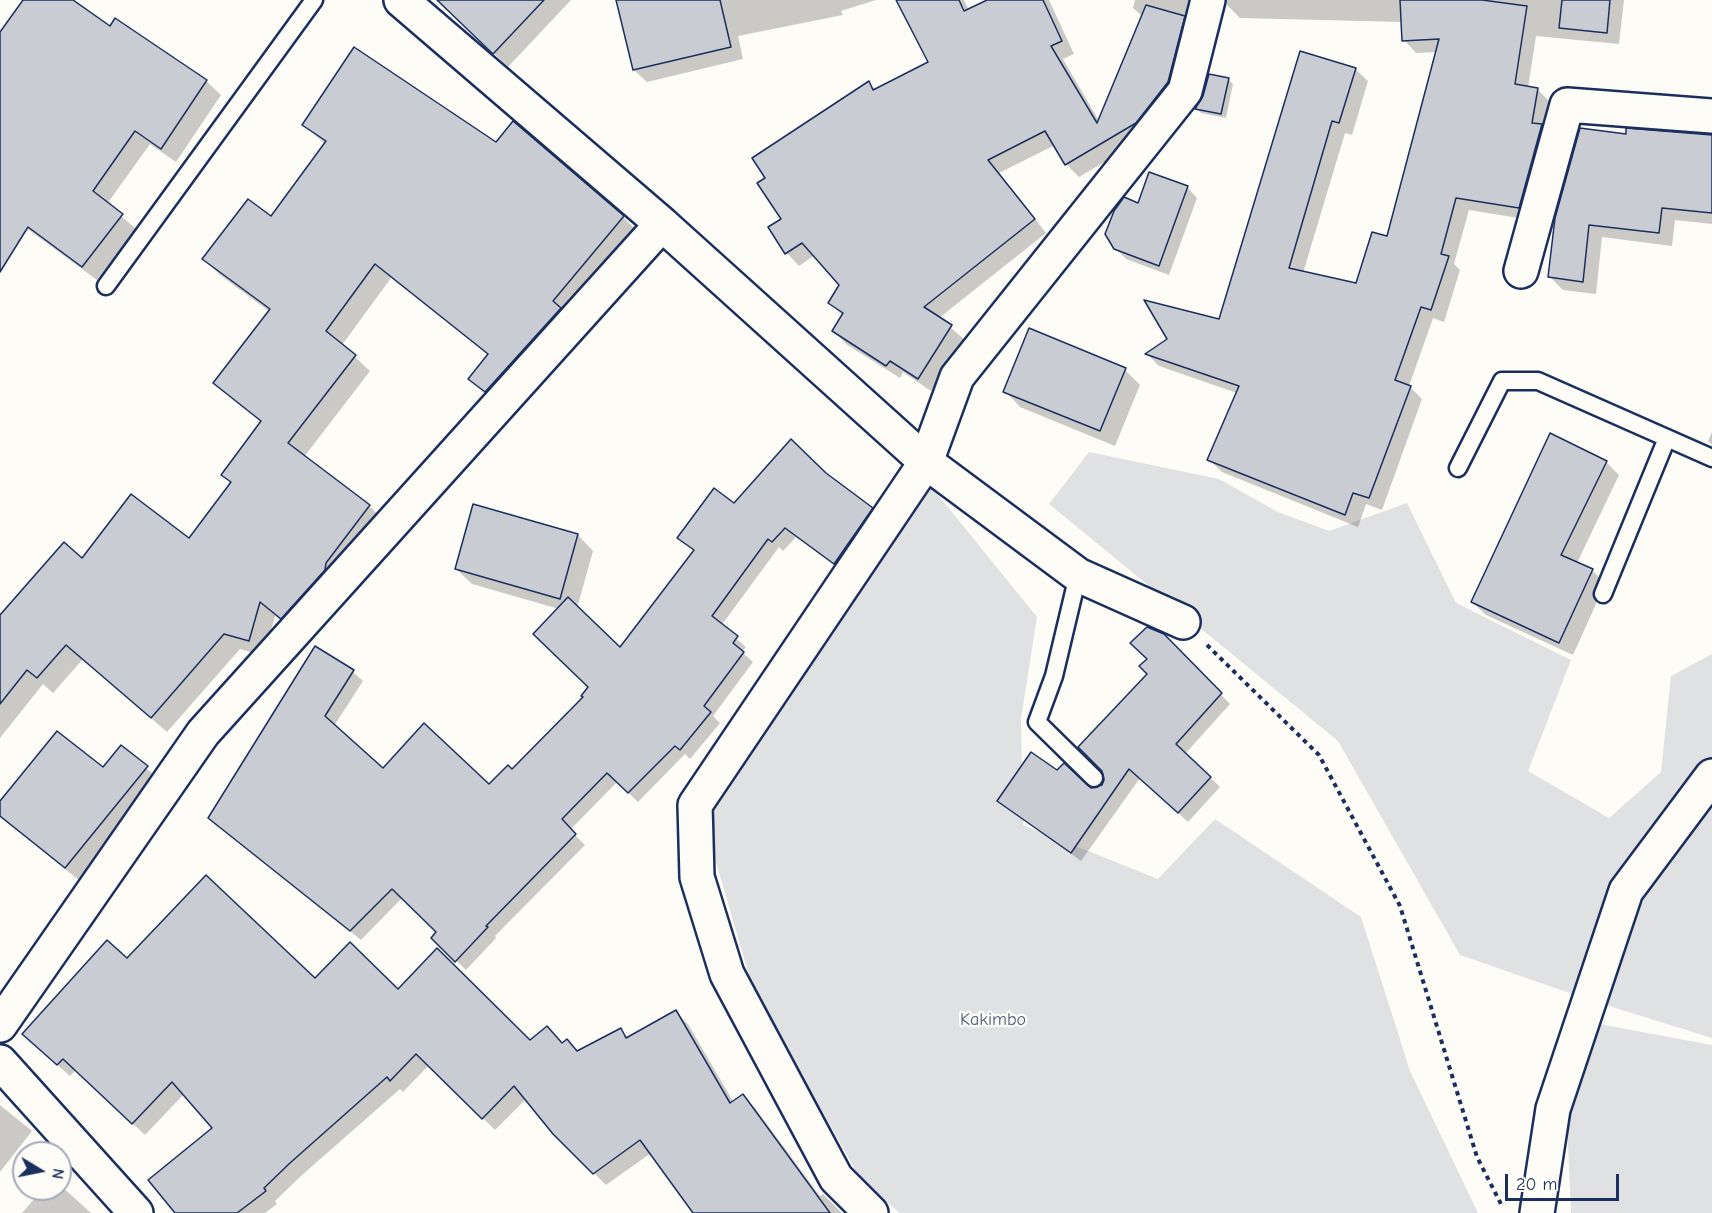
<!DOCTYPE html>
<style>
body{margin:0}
#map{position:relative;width:1712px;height:1213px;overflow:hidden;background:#fdfcf7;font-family:"Comic Neue",sans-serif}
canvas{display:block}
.north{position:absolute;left:12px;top:1141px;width:60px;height:60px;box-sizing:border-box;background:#fdfcf7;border:2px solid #a3aaba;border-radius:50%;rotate:100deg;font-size:16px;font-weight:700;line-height:24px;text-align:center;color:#1b2f5e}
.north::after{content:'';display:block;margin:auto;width:21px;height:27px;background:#1b2f5e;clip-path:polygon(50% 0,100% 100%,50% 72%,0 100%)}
.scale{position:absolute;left:1505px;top:1174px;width:114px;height:27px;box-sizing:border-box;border:3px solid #1b2f5e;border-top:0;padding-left:8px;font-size:18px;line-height:21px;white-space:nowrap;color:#1b2f5e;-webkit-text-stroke:4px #fdfcf7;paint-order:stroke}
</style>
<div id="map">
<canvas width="1712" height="1213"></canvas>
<div class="north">N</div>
<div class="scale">20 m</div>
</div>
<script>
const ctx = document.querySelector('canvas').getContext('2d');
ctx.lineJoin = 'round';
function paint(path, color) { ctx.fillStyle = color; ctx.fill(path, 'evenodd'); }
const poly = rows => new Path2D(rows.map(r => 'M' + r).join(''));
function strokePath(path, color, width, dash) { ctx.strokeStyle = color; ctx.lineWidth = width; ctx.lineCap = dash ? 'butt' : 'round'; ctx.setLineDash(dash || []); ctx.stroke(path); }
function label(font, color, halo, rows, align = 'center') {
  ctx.font = font + ' "Comic Neue",sans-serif'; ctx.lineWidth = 5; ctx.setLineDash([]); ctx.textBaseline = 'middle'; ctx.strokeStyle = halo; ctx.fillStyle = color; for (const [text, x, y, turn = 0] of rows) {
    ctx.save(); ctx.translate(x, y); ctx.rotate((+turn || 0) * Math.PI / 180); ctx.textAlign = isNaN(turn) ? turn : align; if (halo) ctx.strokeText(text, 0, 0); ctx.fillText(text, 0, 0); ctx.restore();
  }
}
const green = poly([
 [1089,452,1219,479,1278,512,1329,531,1407,503,1456,603,1571,660,1528,771,1609,818,1661,772,1671,676,1712,654,1712,1038,1590,1000,1460,955,1338,741,1049,504],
 [926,480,1037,617,1021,719,1023,825,1158,879,1215,819,1361,917,1410,1071,1478,1213,900,1213,861,1180,753,989,704,821],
 [1599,1024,1712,1045,1712,1213,1571,1213,1567,1120]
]);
const shadow = poly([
 [25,0,70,0,110,28,206,81,221,95,176,162,150,144,107,204,136,229,97,280,0,209,0,35],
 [438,0,571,0,508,67],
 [617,0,876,0,841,11,843,15,738,36,743,59,647,82,634,70],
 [898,0,964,0,969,10,991,0,1049,0,1074,54,1063,59,1099,121,1143,17,1133,8,1135,0,1207,0,1200,17,1183,16,1197,30,1148,136,1079,177,1066,164,1055,145,999,173,1046,233,939,318,964,339,931,391,903,372,900,378,846,344,834,331,843,316,830,303,841,285,815,255,799,266,787,253,783,220,869,83,876,90,930,62],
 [1227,0,1624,0,1619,44,1536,36,1528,88,1537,89,1550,102,1531,220,1469,210,1454,264,1460,270,1444,322,1433,318,1409,386,1422,399,1382,510,1366,504,1358,527,1222,472,1209,460,1237,393,1159,366,1147,354,1220,321,1355,69,1368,81,1352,135,1345,133,1303,273,1357,285,1388,238,1437,52,1416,53,1404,40,1403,22,1240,18,1227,5],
 [1228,79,1233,84,1226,118,1201,113,1197,109],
 [303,125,496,144,623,217,638,232,501,407,470,379,489,355,391,278,342,345,370,371,304,457,369,506,385,521,297,633,275,616,264,656,240,649,167,732,83,659,53,693,43,684,0,738,0,617,83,560,189,540,231,483,223,475,262,423,215,383,270,312,220,275,204,259,271,218,325,144],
 [1627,136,1712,136,1712,224,1675,220,1672,246,1602,237,1596,294,1563,290,1550,277],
 [1187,187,1197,198,1169,275,1126,259,1115,248,1139,205],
 [1125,370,1140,385,1115,446,1020,407,1005,391],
 [1712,432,1712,445,1708,441],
 [1606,462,1619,475,1577,563,1592,570,1605,584,1573,655,1486,615,1472,602],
 [825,474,881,518,845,573,796,537,783,551,779,547,721,626,746,647,742,652,753,662,713,716,720,723,690,759,685,754,638,802,617,782,570,830,585,845,495,936,496,938,466,970,433,938,438,932,402,898,361,940,210,818,315,648,353,672,363,681,334,726,383,770,489,786,512,771,585,698,590,687,559,609,472,584,456,569,578,535,593,551,577,608,620,649,695,552,679,538,734,505],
 [1164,635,1230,704,1185,754,1220,787,1188,822,1140,778,1081,861,999,801,1057,772,1090,790,1103,786,1149,674,1149,659],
 [121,747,161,781,80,881,9,824,0,815,0,803,103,769],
 [127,960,398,991,530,1042,547,1028,563,1044,578,1053,621,1030,629,1038,676,1012,688,1024,734,1103,743,1096,755,1108,820,1196,823,1194,842,1213,695,1213,651,1153,606,1185,554,1133,526,1099,495,1130,429,1065,403,1092,400,1089,302,1175,275,1201,277,1204,265,1213,177,1213,214,1128,184,1094,145,1135,76,1070,70,1076,36,1046],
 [0,1105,32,1131,0,1172],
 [60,1185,91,1213,22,1213,43,1189,60,1189]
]);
const building = poly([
 [23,0,73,0,110,26,115,18,207,80,161,149,135,131,93,191,123,214,82,267,28,227,0,272,0,32,23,0],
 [437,0,544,0,493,54,437,0],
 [616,0,720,0,731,47,633,70,616,0],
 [896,0,959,0,964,11,987,0,1043,0,1062,41,1051,46,1097,123,1146,5,1185,16,1168,82,1136,123,1065,165,1045,131,988,160,1035,219,924,307,952,325,918,379,890,361,886,366,832,331,843,313,828,303,839,285,802,243,785,254,768,227,781,219,757,183,765,178,752,158,869,81,873,90,928,62,896,0],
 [1400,0,1482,0,1527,6,1515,84,1538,88,1532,123,1542,124,1519,208,1456,198,1441,254,1449,256,1431,310,1421,307,1395,380,1411,386,1369,498,1353,493,1345,515,1207,460,1239,386,1145,354,1167,339,1144,300,1219,319,1300,51,1356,68,1339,123,1332,121,1289,268,1356,283,1372,232,1387,236,1439,39,1402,41,1400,0],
 [1562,0,1610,0,1607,33,1559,28,1562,0],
 [354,47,496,142,513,121,624,216,553,301,561,308,485,392,468,379,488,354,375,264,326,331,356,355,288,443,370,505,326,563,325,570,281,619,260,602,249,641,224,634,151,718,66,645,37,678,27,670,0,704,0,615,64,542,82,558,131,494,189,538,231,482,221,475,261,421,213,383,270,309,202,259,248,199,271,216,326,141,302,125,354,47],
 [1209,74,1229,78,1221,114,1195,109,1203,96,1209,74],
 [1580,128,1626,134,1626,128,1712,135,1712,213,1662,208,1659,233,1589,225,1583,282,1548,277,1555,218,1580,128],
 [1149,172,1188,186,1159,266,1114,249,1105,234,1114,211,1124,197,1138,203,1149,172],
 [1029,328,1126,368,1100,431,1003,392,1029,328],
 [1550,433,1607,461,1561,555,1593,569,1559,643,1471,602,1550,433],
 [791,439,826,473,873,508,834,564,785,528,772,542,768,539,712,616,738,636,733,643,744,652,704,706,711,712,680,750,675,746,628,793,607,773,562,819,576,834,486,926,488,927,455,962,431,938,436,932,392,889,350,931,208,818,315,646,354,670,325,716,383,768,424,723,489,784,508,765,512,769,583,697,581,696,588,687,533,634,568,597,620,647,694,550,677,538,714,488,734,503,791,439],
 [473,504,578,534,560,599,455,569,473,504],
 [1147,627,1164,634,1222,693,1176,744,1211,777,1178,813,1129,769,1071,853,997,801,1031,752,1057,770,1064,763,1091,788,1102,785,1104,780,1102,771,1078,747,1147,674,1139,666,1147,659,1130,643,1147,627],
 [57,731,103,767,121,745,148,766,65,868,0,816,0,801,57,731],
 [206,875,315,978,350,942,398,989,437,948,530,1040,547,1026,562,1043,567,1039,577,1051,621,1028,626,1038,676,1010,730,1103,743,1094,830,1213,693,1213,640,1140,593,1174,553,1134,514,1086,482,1119,416,1054,390,1081,387,1077,290,1163,264,1188,266,1191,237,1213,175,1213,148,1180,212,1128,172,1082,132,1124,63,1059,57,1065,22,1034,107,940,127,958,206,875]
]);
const path = poly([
 [1207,645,1319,755,1400,906,1477,1157,1501,1204]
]);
const service = poly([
 [106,286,314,0],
 [1458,468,1502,381,1538,381,1712,458],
 [1078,575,1054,676,1037,722,1094,778],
 [1603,594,1667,438]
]);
const minor = poly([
 [401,0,662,224,926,462,1078,575,1183,622],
 [1521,271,1567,105,1712,116],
 [0,1025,203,733,662,224],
 [0,1062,136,1213],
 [871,1213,836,1178,727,974,697,877,695,805,926,462,957,377,1185,91,1208,0],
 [1537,1213,1553,1109,1626,891,1712,776]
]);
const parkNames = [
 ["Kakimbo",993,1020]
];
paint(green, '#e0e1e3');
paint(shadow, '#0003');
paint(building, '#c9ccd3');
strokePath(building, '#1b2f5e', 1.5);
strokePath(service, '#1b2f5e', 21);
strokePath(minor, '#1b2f5e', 38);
strokePath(path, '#1b2f5e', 4, [4.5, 4.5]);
strokePath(service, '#fdfcf7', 16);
strokePath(minor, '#fdfcf7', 33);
label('18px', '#4c5c7f', '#fdfcf7', parkNames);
</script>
